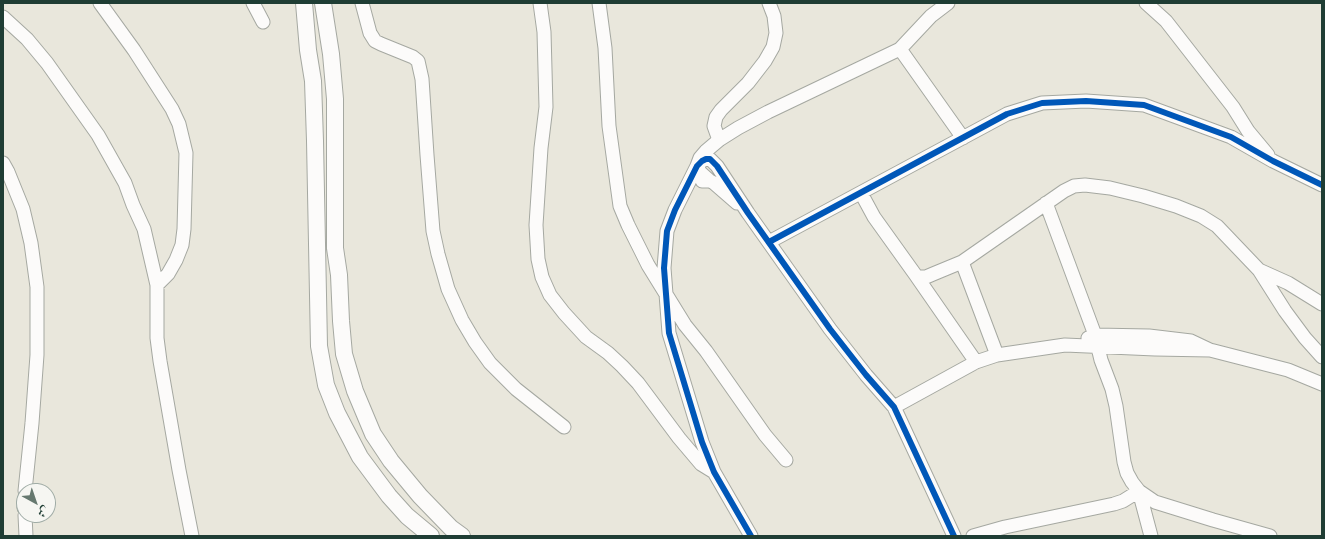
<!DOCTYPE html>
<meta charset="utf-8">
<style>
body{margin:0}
#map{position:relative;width:1325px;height:539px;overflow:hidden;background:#e9e7dc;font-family:"IM FELL Double Pica",Amiri,serif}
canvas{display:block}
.frame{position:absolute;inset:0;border:4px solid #1f3d34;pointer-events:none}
.north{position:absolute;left:16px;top:483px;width:40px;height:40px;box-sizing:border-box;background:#f6f6f2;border:1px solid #a0aca6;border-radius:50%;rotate:140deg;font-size:11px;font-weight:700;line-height:16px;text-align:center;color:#1f3d34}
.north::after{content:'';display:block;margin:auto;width:14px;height:18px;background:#66786f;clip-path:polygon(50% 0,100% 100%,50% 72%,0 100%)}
</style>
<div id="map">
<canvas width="1325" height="539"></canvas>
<div class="frame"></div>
<div class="north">ش</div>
</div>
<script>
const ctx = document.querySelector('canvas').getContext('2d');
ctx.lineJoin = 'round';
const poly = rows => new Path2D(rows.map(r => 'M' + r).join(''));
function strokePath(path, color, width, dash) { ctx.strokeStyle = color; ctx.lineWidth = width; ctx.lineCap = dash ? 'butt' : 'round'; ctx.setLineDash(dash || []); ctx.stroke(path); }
const minor = poly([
 [100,3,134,50,172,109,179,124,186,153,184,229,182,245,176,260,168,274,157,285],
 [253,3,263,22],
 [362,3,370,33,375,41,381,44,413,57,418,61,422,79,427,155,433,231,438,254,448,289,462,320,475,342,490,363,516,389,564,427],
 [540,3,544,32,546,107,541,148,536,225,538,259,542,277,550,295,564,313,586,337,608,353,622,366,638,383,679,438,701,464,714,472],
 [599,3,605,48,609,126,620,206,628,225,648,265,685,325,706,351,765,435,786,460],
 [1146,3,1166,21,1233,107,1248,131,1268,155],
 [3,17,27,39,47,63,98,135,125,183,133,205,144,229,157,285,157,338,160,361,179,470,192,536],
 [900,49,963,138],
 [719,140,714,126,716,117,721,110,748,83,765,61,773,47,776,33,774,16,769,3],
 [3,163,8,172,23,209,31,243,37,287,37,355,32,423,25,491],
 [702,181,710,181,714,183,737,203],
 [710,181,700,172,697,166,700,158,706,151,719,140,738,128,768,112,900,49,931,16,948,3],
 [861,193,874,217,917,277,926,277,933,274,962,262,1064,191,1074,186,1085,185,1110,188,1143,196,1176,206,1201,216,1217,226,1259,270,1288,283,1322,304],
 [1046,203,1095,335,1101,360,1112,389,1116,406,1124,462,1127,473,1132,482,1139,491,1155,502,1213,520,1270,536],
 [769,242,1007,114,1042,103,1086,101,1144,105,1231,137,1273,161,1322,185],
 [962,262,997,355],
 [1259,270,1285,311,1305,338,1322,357],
 [917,277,976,362],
 [1088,338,1095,335,1149,336,1191,341,1210,350,1288,370,1322,384],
 [894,407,976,362,997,355,1065,345,1155,349,1210,350],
 [24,500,24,508],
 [25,515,26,536],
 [751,536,714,472,702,442,669,333,664,268,667,231,675,210,697,166,702,161,706,159,710,159,717,166,748,213,830,329,866,375,894,407,954,536],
 [973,536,1005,527,1114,504,1123,501,1139,491,1151,536]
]);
const major = poly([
 [304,3,308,50,313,81,315,141,319,346,326,385,337,413,360,457,389,496,407,516,431,536],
 [323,3,331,54,335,99,335,248,339,275,341,321,344,354,355,391,373,434,391,461,420,496,451,528,462,536]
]);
const cycleway = poly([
 [769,242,1007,114,1042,103,1086,101,1144,105,1231,137,1273,161,1322,185],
 [751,536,714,472,702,442,669,333,664,268,667,231,675,210,697,166,702,161,706,159,710,159,717,166,748,213,830,329,866,375,894,407,954,536]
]);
strokePath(minor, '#a5a8a1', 15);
strokePath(major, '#a5a8a1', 18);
strokePath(minor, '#fcfbfa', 13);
strokePath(major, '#fcfbfa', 16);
strokePath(cycleway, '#0057b8', 6);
</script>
